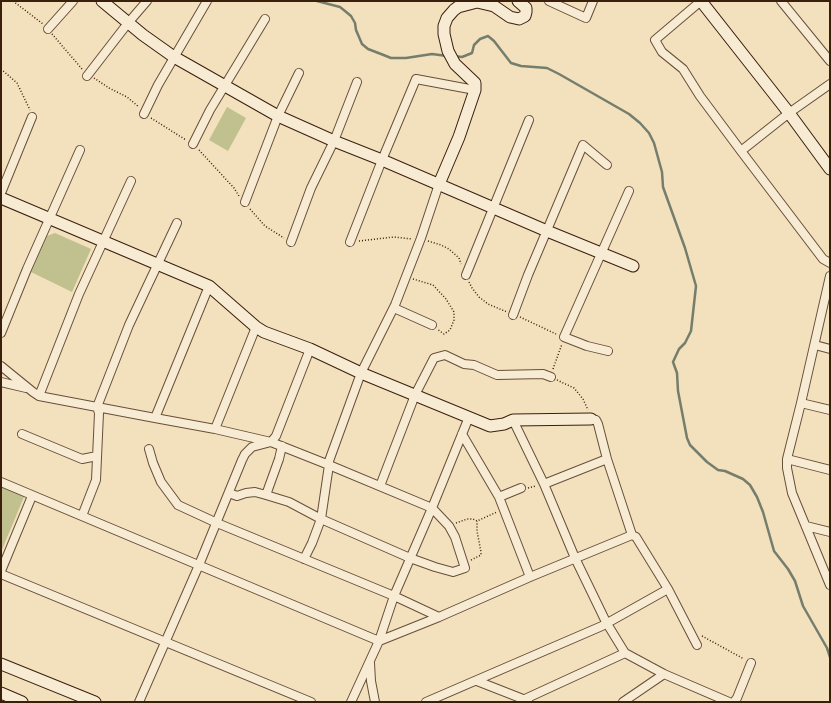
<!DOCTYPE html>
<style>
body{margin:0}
#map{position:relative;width:831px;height:703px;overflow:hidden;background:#f3e0bd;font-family:Vollkorn,serif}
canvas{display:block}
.frame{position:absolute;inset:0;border:2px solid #3a1f0d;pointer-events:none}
</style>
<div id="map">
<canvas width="831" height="703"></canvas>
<div class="frame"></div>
</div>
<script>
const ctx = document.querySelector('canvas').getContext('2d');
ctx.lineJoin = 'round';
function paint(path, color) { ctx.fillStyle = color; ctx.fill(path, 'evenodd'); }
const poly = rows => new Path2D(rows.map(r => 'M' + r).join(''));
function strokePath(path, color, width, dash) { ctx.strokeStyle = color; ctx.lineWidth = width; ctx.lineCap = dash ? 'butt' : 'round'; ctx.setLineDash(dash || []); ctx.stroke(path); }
const green = poly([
 [227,107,246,118,228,151,209,140],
 [55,233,91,249,72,292,31,272,47,236],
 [1,487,24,497,1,552]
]);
const stream = poly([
 [317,1,340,7,345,11,351,16,355,23,356,30,362,44,368,49,381,54,391,58,406,58,432,54,447,56],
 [454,56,462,57,472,53,474,45,480,39,488,36,494,41,511,63,521,66,547,68,559,74,629,114,640,123,649,133,654,143,662,172,663,187,685,248,696,286,691,331,685,343,679,349,673,362,677,373,678,391,687,438,690,445,707,462,718,470,725,471,743,479,750,485,757,497,763,512,774,551,788,569,795,581,803,606,827,648,830,657]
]);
const path = poly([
 [13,1,43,24],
 [52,34,82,69],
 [1,69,17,83,30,110],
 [94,78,109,88,127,97,139,107],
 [151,118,186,140],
 [199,150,234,188,239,196],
 [250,209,265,226,284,238],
 [359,241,394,237,412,239],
 [428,241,441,245,449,249,459,258,461,264],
 [413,279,433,285,446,299,454,312,454,320,450,330,444,334,437,329],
 [469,282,472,288,479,297,488,304,507,312],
 [520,317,556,334],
 [553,369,562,344],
 [557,380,574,388,583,399,588,410],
 [528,488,536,486],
 [456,523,467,519,473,519,477,521,497,512],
 [471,560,481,555,481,552,477,531,477,521],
 [702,636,744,659]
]);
const street = poly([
 [549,1,586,18,593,1],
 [701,1,655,40,662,52,683,69,700,96,741,151,823,259,830,263],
 [781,1,830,61],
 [48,29,73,1],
 [87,76,128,23,147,1],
 [144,114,158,85,207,1],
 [193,144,210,110,265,19],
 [741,151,789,113,830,84],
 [1,193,32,117],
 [245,202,278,116,299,73],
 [291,242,311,188,334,141,357,82],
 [350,242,382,160,416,79,475,90],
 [466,275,529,120],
 [830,276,801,403,787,459,787,468,792,493,830,585],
 [394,308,432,325],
 [513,315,528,275,583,145,607,165],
 [1,333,27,269,80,150],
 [815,345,830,349],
 [608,351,587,346,564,337,629,191],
 [1,366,33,392,39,396,155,418,215,429,271,442,329,465,432,508,449,526,455,537,465,568,453,572,435,567,410,558,321,519,329,465,329,461,361,373,395,305,421,238,439,184],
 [1,382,26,388],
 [39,396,79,294,131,181],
 [801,403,830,410],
 [155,418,209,286],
 [591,419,596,420,598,424,607,459,632,535,636,537,668,589,697,645],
 [513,420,544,484,575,558,606,622,625,653,664,674,729,702],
 [215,429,256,327],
 [22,434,82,459,97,456],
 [462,434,499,497,530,577],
 [149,449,153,463,161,482,178,505,217,523,394,596,439,617],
 [787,459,830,470],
 [1,482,379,641,439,617,530,577,632,535],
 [544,484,607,459],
 [380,486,415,395,434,358,445,355,464,364,474,365,497,375,543,374,551,377],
 [229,493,237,496,246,493,255,492,266,495,289,502,321,519,312,543,304,559],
 [266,495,279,459,282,446],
 [499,497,521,488],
 [82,516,96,480,99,413,97,407,129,325,177,223],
 [806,526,830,532],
 [1,571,32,496],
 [1,574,311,702],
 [370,663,371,681,375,702],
 [477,681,528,701],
 [525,699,625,653],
 [139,702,199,565,242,460,245,454,252,447,271,442,276,436,310,349],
 [351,702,379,641,394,596,432,508,469,417],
 [426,702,602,626,668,589],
 [623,702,664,674],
 [734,702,737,698,751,663]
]);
const secondary = poly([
 [102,1,143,35,174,57,278,116,334,141,382,160,547,231,633,266],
 [701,1,789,113,830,169],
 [439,184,459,137,475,90,475,83,455,64,448,51,444,34,444,26,447,18,454,10,458,7,477,2,494,6,510,17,519,19,525,16,526,12,526,8,518,1],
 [1,198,209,286,256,327,264,332,310,349,361,373,490,426,504,424,513,420,591,419],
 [1,664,95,702],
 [1,693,22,702]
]);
paint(green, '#c0c18e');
strokePath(stream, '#757e6d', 2.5);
strokePath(street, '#684f39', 10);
strokePath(secondary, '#3a1f0d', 13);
strokePath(path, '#3a1f0d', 1.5, [1, 2]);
strokePath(street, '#f7ebd4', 8);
strokePath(secondary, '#f7ebd4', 11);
</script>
